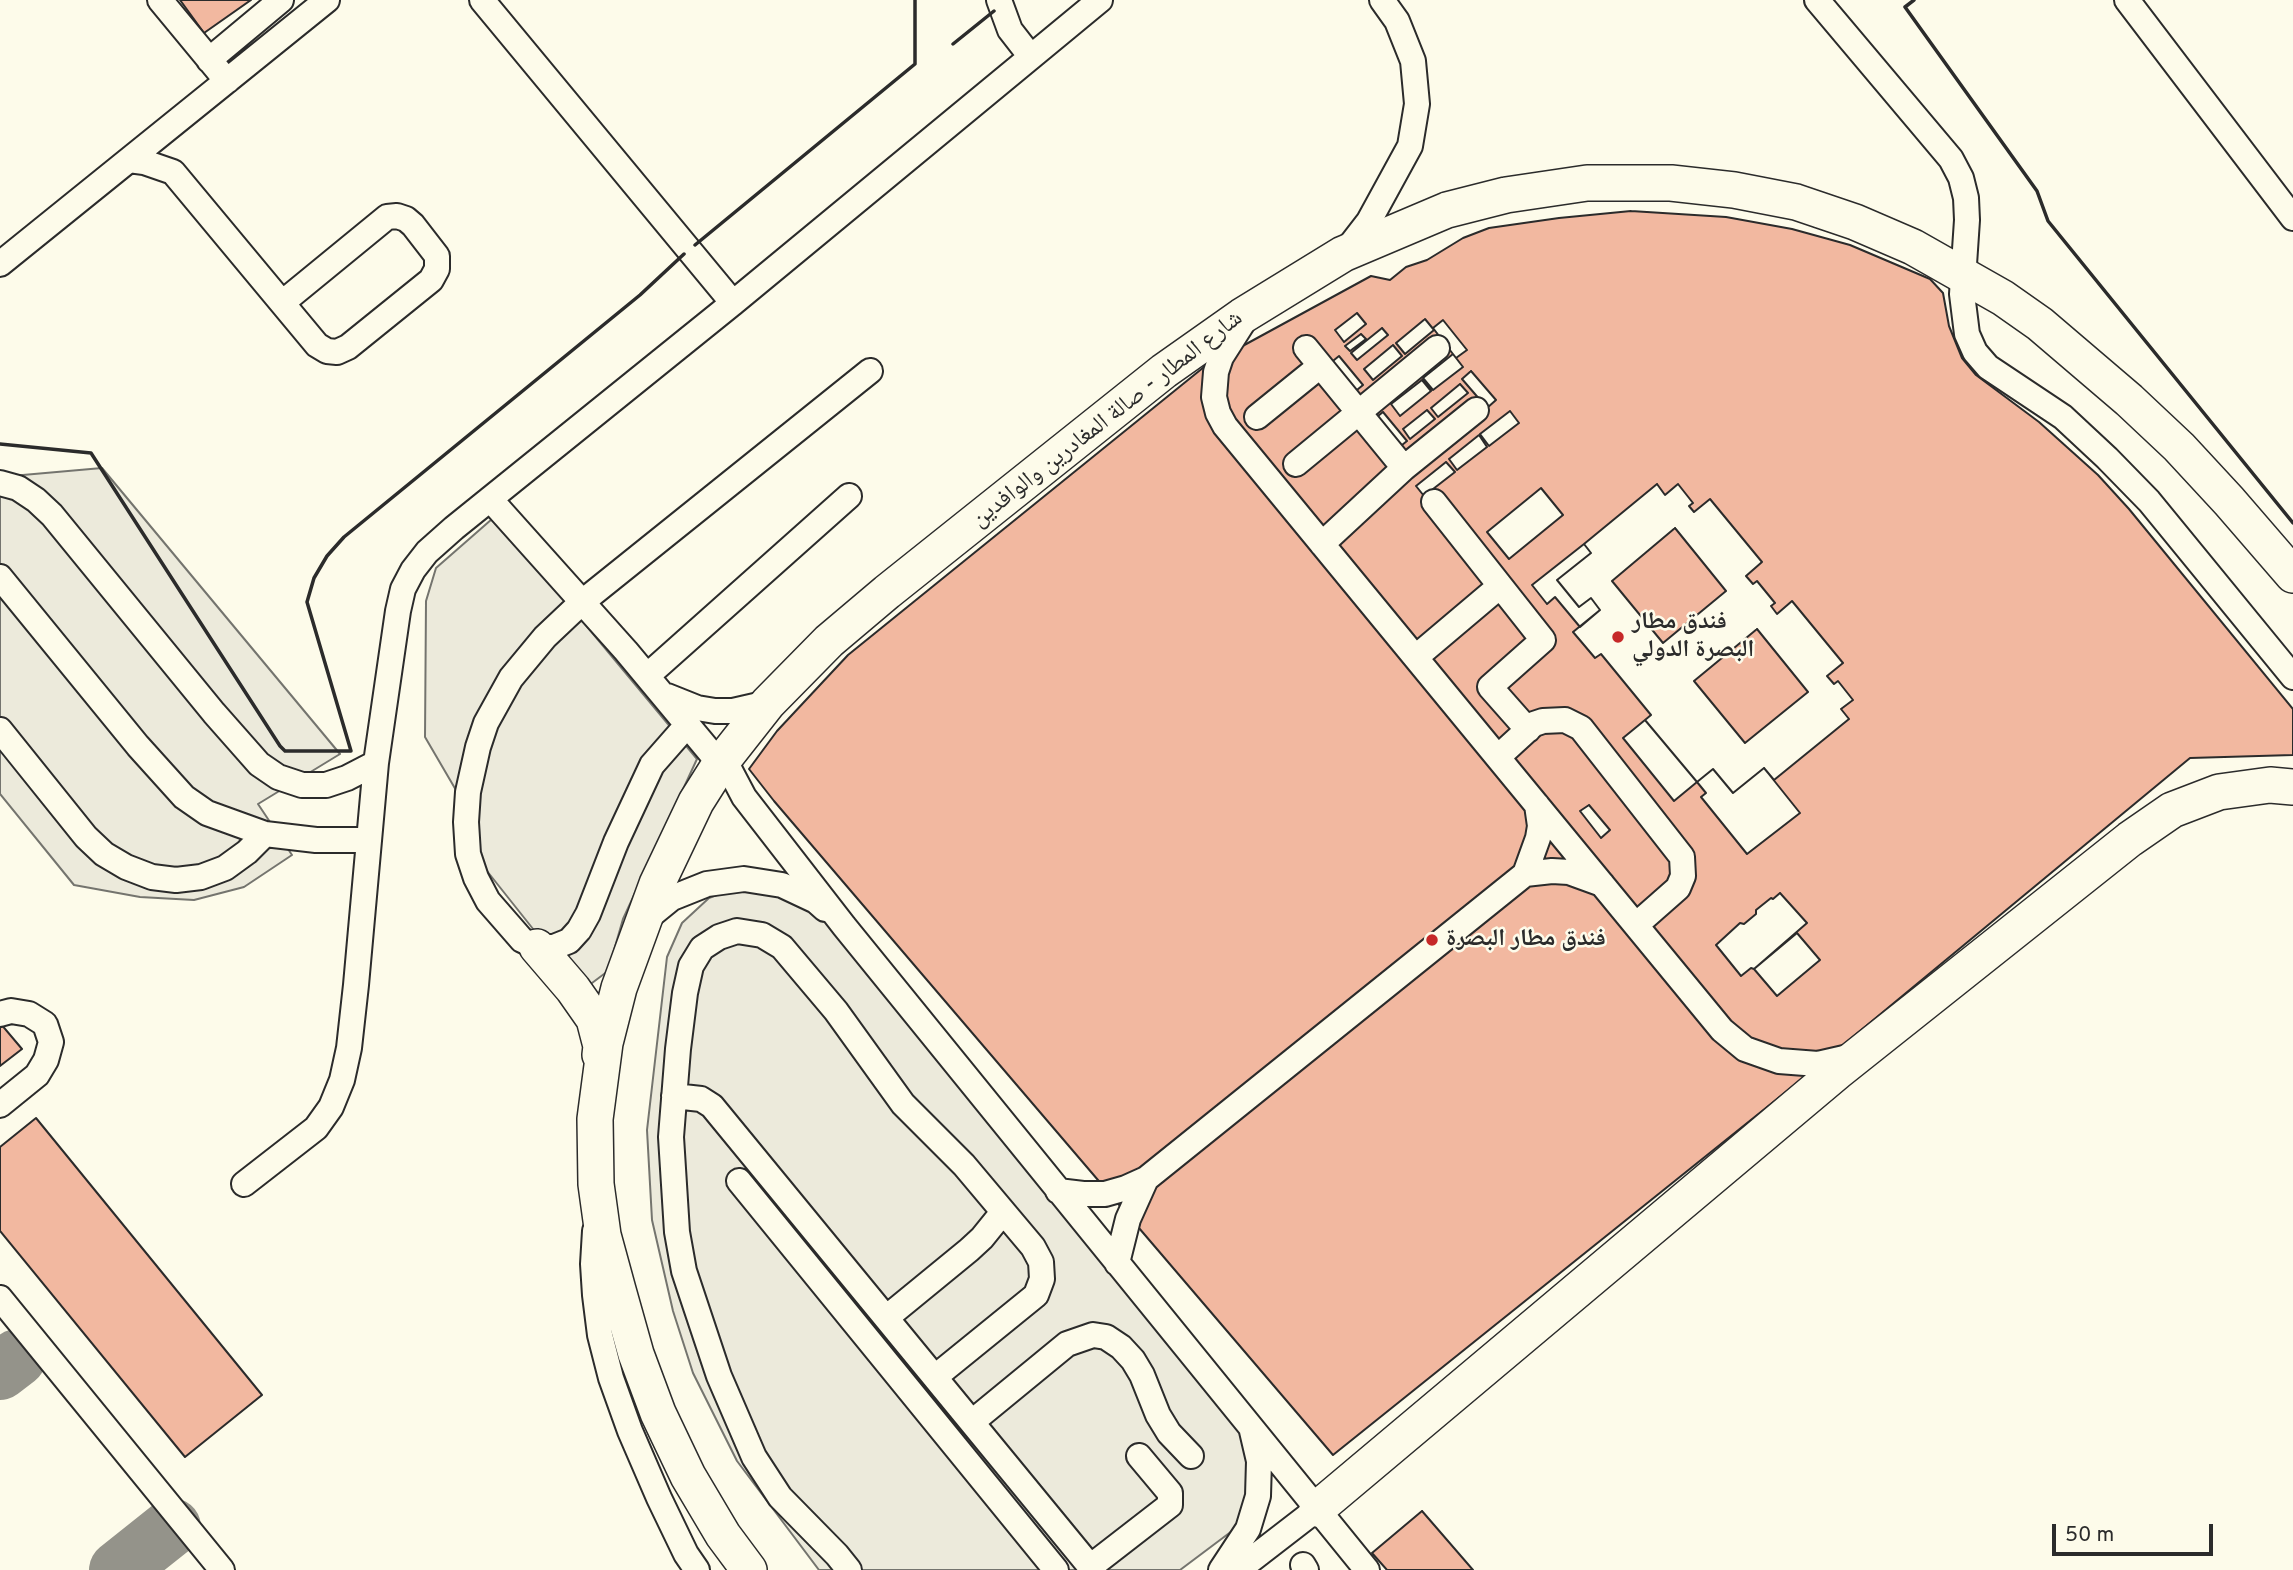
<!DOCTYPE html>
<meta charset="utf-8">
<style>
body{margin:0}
#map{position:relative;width:2293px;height:1570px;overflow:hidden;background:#fdfbea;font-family:Overpass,sans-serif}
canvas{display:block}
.scale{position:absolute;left:2052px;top:1524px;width:161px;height:32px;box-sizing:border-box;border:4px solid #2b2b2b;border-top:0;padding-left:9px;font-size:21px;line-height:24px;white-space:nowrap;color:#2b2b2b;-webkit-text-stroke:5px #fdfbea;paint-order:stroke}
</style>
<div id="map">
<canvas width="2293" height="1570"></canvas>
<div class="scale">50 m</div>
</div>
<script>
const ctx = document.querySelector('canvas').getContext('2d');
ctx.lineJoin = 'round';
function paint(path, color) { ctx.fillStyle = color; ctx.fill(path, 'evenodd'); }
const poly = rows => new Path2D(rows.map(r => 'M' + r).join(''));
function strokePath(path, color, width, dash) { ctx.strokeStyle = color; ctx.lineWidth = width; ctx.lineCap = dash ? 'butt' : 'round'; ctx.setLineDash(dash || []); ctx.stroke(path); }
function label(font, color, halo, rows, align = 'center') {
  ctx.font = font + ' Overpass,"Noto Naskh Arabic",sans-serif'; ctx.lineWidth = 5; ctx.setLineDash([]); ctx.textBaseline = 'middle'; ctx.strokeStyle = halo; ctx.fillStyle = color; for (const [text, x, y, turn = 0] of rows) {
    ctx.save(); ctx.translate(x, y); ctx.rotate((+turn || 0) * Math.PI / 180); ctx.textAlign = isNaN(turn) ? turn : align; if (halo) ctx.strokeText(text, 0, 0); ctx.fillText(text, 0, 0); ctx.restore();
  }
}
const parking = poly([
 [102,468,340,754,258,804,292,855,244,887,194,900,140,897,74,885,0,794,0,477,102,468],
 [492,519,570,606,697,759,623,919,608,971,588,986,580,988,479,861,460,797,425,737,426,601,436,568,492,519],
 [762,889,796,898,823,919,1186,1362,1245,1440,1254,1460,1240,1525,1180,1570,819,1570,737,1461,693,1373,673,1311,652,1220,647,1130,667,957,682,923,709,898,730,890,762,889]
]);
const taxiway = poly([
 [0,1371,17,1358],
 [118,1570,172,1527]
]);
const building = poly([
 [180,0,251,0,204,33,180,0],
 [1631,211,1726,217,1792,229,1850,245,1930,279,1943,293,1949,326,1962,358,1976,375,2039,422,2098,475,2129,509,2293,709,2293,755,2190,758,1802,1079,1333,1455,774,801,749,769,777,731,848,655,1204,367,1371,276,1390,280,1406,267,1427,260,1463,238,1489,228,1559,218,1631,211],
 [1357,313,1366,324,1344,342,1335,330,1357,313],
 [1425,319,1434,330,1405,354,1396,343,1425,319],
 [1443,320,1467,350,1456,358,1433,328,1443,320],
 [1382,328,1388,335,1357,360,1351,353,1382,328],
 [1361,334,1366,339,1350,351,1345,346,1361,334],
 [1393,345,1402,356,1373,380,1364,369,1393,345],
 [1453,354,1463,367,1433,390,1423,378,1453,354],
 [1339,356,1363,385,1352,394,1328,365,1339,356],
 [1471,371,1496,400,1487,408,1462,379,1471,371],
 [1422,380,1431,391,1400,416,1391,404,1422,380],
 [1460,384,1468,393,1438,417,1431,408,1460,384],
 [1427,410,1435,419,1410,439,1403,429,1427,410],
 [1510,411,1519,423,1489,446,1480,434,1510,411],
 [1383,412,1407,441,1397,449,1373,420,1383,412],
 [1479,435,1487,447,1457,470,1449,459,1479,435],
 [1446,462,1455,472,1424,496,1416,486,1446,462],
 [1657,484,1665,495,1678,484,1693,503,1689,506,1694,512,1710,499,1762,562,1746,576,1753,584,1757,581,1775,603,1771,606,1777,614,1792,601,1843,663,1827,676,1834,684,1838,681,1853,700,1841,709,1849,719,1774,780,1764,768,1733,793,1713,769,1697,782,1645,720,1651,715,1601,654,1595,658,1573,632,1600,610,1591,598,1579,607,1557,580,1591,553,1584,544,1657,484],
 [1675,528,1726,591,1663,643,1612,581,1675,528],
 [1757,629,1808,692,1745,743,1694,681,1757,629],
 [1541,488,1563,515,1509,559,1487,532,1541,488],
 [1584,544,1591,553,1557,580,1579,607,1591,598,1600,610,1580,627,1555,597,1547,604,1532,585,1584,544],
 [1645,720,1697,782,1674,801,1623,738,1645,720],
 [1764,768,1800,813,1747,854,1701,797,1706,793,1697,782,1713,769,1733,793,1764,768],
 [1589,805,1610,830,1601,838,1580,811,1589,805],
 [1780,893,1807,923,1754,969,1751,968,1741,976,1716,945,1740,923,1744,924,1756,914,1756,910,1771,898,1773,899,1780,893],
 [1797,933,1820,960,1777,996,1754,969,1797,933],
 [0,1023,22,1049,0,1066,0,1023],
 [36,1118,262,1395,185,1457,0,1231,0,1147,36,1118],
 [1422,1511,1473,1570,1387,1570,1372,1553,1422,1511]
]);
const minor = poly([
 [160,0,227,81],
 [482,0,733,303],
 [999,0,1010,30,1031,57],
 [1817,0,1951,159,1961,178,1966,198,1967,220,1962,294,1967,334,1975,352,1988,367,2063,417,2107,458,2149,501,2293,677],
 [2127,0,2293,218],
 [209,60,281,0],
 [129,160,144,162,173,172,317,345,327,351,337,352,348,347,431,280,437,269,437,256,413,225,406,219,397,216,387,217,282,303],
 [1345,252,1369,221,1410,146,1417,104,1413,61,1397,21,1382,0],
 [0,264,327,0],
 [1242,324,1221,357,1216,372,1214,397,1218,413,1225,426,1722,1030,1745,1049,1779,1061,1818,1064,1853,1056],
 [1306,348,1404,468,1476,410],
 [1257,417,1320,366],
 [1296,464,1437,348],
 [0,483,18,488,36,500,52,515,214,713,259,764,278,777,302,785,326,785,347,778,376,763],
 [490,499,626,651,720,764],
 [1434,502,1543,640,1490,687,1528,730],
 [1322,544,1404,468],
 [0,577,138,746,184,797,207,813,265,834,316,840,368,840],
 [1416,657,1500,586],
 [647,676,849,496],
 [667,696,697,708,715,711,733,711,768,703],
 [688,724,652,765,616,842,588,914,579,930,569,941,554,947,537,947,522,940,488,901,476,878,468,854,466,822,468,792,478,747,486,723,511,678,545,637,581,603,870,371],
 [0,730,86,837,104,854,126,867,152,877,176,880,201,877,225,868,247,852,265,834],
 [1498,757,1534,724,1543,721,1565,720,1581,728,1682,857,1683,876,1678,888,1636,925],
 [724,759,744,797,844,926,1367,1570],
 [1525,874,1552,871,1569,872,1602,884],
 [645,920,672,898,707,884,744,879,782,885,816,901,825,909],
 [0,1014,11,1011,29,1014,45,1024,51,1042,46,1060,37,1075,0,1105],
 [674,1096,701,1099,712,1106,1093,1570],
 [739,1181,1056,1570],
 [244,1184,316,1128,331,1107,342,1080,349,1048,356,985,376,763,398,611,403,589,413,570,427,552,454,528,733,303,1100,0],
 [1058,1191,1083,1194,1105,1194,1126,1188,1146,1179,1525,874,1538,838,1540,826,1537,805],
 [595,1231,593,1264,595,1295,600,1335,611,1378,630,1431,659,1498,686,1554,697,1570],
 [1117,1263,1128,1219,1146,1179],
 [0,1298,222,1570],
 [886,1318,969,1250,982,1238,1003,1212],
 [972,1422,1067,1344,1093,1335,1106,1337,1121,1347,1133,1360,1142,1375,1158,1415,1169,1433,1191,1456],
 [1303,1565,1306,1570],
 [1090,1567,1170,1505,1170,1493,1139,1456],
 [849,1570,837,1555,780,1497,754,1457,719,1376,684,1271,677,1232,671,1137,678,1049,685,993,691,966,702,948,719,937,737,931,762,935,782,947,836,1011,903,1104,964,1165,1033,1247,1041,1262,1042,1279,1036,1295,935,1377],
 [1221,1570,1248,1529,1258,1496,1259,1461,1252,1431],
 [1238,1570,1317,1509]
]);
const highway = poly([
 [537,947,573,989,594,1019,601,1046,600,1055],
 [1317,1509,1837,1072,2130,839,2172,810,2219,792,2270,785,2293,787],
 [749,1570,723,1535,688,1476,658,1413,636,1354,618,1290,603,1235,596,1184,595,1119,605,1043,619,988,657,884,696,802,720,764,768,703,829,641,887,592,1164,371,1242,316,1343,254,1447,210,1506,195,1587,183,1671,183,1734,190,1796,202,1855,222,1913,247,2003,298,2040,324,2129,400,2179,447,2229,501,2293,575]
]);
const wall = poly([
 [1914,0,1905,7,2037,191,2048,221,2293,523],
 [953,44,994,11],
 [695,245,915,64,915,0],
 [0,444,91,453,280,746,285,751,351,751,307,602,314,578,327,556,344,537,640,295,684,254]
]);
const markers = [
 [1618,637,7,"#c62828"],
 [1432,940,7,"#c62828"]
];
const streetNames = [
 ["شارع المطار - صالة المغادرين والوافدين",1108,420,-38]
];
const poiNames = [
 ["فندق مطار",1632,623],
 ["البصرة الدولي",1632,651],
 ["فندق مطار البصرة",1446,940]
];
paint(parking, '#eceadb');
strokePath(parking, '#74746e', 2);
strokePath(taxiway, '#94938a', 58);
paint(building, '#f2b8a0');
strokePath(building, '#2b2b2b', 2);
strokePath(minor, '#2b2b2b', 28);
strokePath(highway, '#2b2b2b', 38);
strokePath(minor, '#fdfbea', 24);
strokePath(highway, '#fdfbea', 35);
strokePath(wall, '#2b2b2b', 3.5);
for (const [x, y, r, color] of markers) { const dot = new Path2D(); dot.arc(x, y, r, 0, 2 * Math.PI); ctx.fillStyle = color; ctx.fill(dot); strokePath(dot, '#fdfbea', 2.5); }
label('24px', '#2b2b2b', '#fdfbea', streetNames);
label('bold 24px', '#2b2b2b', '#fdfbea', poiNames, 'left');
</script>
